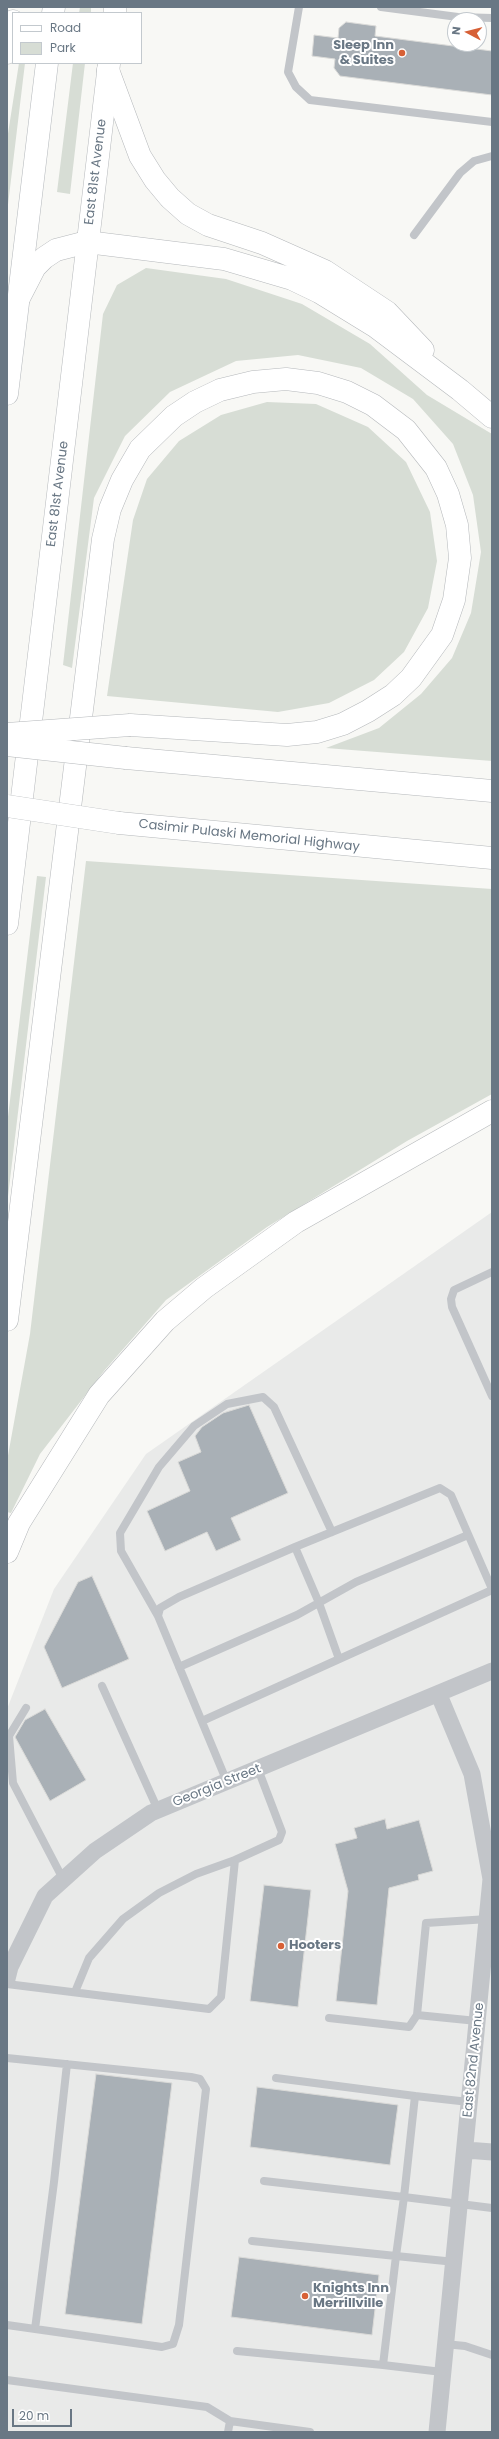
<!DOCTYPE html>
<style>
body{margin:0}
#map{position:relative;width:499px;height:2439px;overflow:hidden;background:#f8f8f5;font-family:Poppins,sans-serif}
canvas{display:block}
.frame{position:absolute;inset:0;border:8px solid #697784;pointer-events:none}
.legend{position:absolute;left:12px;top:12px;width:130px;height:52px;box-sizing:border-box;background:#fff;border:1px solid #c3c9ce;margin:0;padding:5px 7px;list-style:none;font-size:12px;color:#697784}
.legend li{display:flex;align-items:center;gap:8px;height:20px}
.legend b{width:20px;border:1px solid #c3c9ce}
.north{position:absolute;left:447px;top:12px;width:40px;height:40px;box-sizing:border-box;background:#fff;border:1px solid #c3c9ce;border-radius:50%;rotate:277deg;font-size:11px;font-weight:700;line-height:16px;text-align:center;color:#697784}
.north::after{content:'';display:block;margin:auto;width:14px;height:18px;background:#d76036;clip-path:polygon(50% 0,100% 100%,50% 72%,0 100%)}
.scale{position:absolute;left:12px;top:2409px;width:60px;height:18px;box-sizing:border-box;border:2px solid #697784;border-top:0;padding-left:5px;font-size:12px;line-height:14px;white-space:nowrap;color:#697784;-webkit-text-stroke:3px #fff;paint-order:stroke}
</style>
<div id="map">
<canvas width="499" height="2439"></canvas>
<div class="frame"></div>
<ul class="legend">
<li><b style="height:5px;background:#fff"></b>Road</li>
<li><b style="height:11px;background:#d7ddd5"></b>Park</li>
</ul>
<div class="north">N</div>
<div class="scale">20 m</div>
</div>
<script>
const ctx = document.querySelector('canvas').getContext('2d');
ctx.lineJoin = 'round';
function paint(path, color) { ctx.fillStyle = color; ctx.fill(path, 'evenodd'); }
const poly = rows => new Path2D(rows.map(r => 'M' + r).join(''));
function strokePath(path, color, width, dash) { ctx.strokeStyle = color; ctx.lineWidth = width; ctx.lineCap = dash ? 'butt' : 'round'; ctx.setLineDash(dash || []); ctx.stroke(path); }
function label(font, color, halo, rows, align = 'center') {
  ctx.font = font + ' Poppins,sans-serif'; ctx.lineWidth = 4; ctx.setLineDash([]); ctx.textBaseline = 'middle'; ctx.strokeStyle = halo; ctx.fillStyle = color; for (const [text, x, y, turn = 0] of rows) {
    ctx.save(); ctx.translate(x, y); ctx.rotate((+turn || 0) * Math.PI / 180); ctx.textAlign = isNaN(turn) ? turn : align; if (halo) ctx.strokeText(text, 0, 0); ctx.fillText(text, 0, 0); ctx.restore();
  }
}
const built = poly([
 [492,1212,492,2432,7,2432,7,1709,54,1589,146,1454]
]);
const green = poly([
 [80,7,91,7,91,13,79,13],
 [19,63,25,63,7,213,7,140],
 [73,63,85,63,70,194,57,192],
 [146,268,226,279,302,304,370,344,427,395,492,434,492,761,326,748,379,728,421,694,452,658,471,613,481,552,473,495,453,444,413,399,361,368,298,355,236,361,170,392,125,436,94,498,72,668,63,665,103,314,117,285],
 [267,402,316,404,368,427,406,462,430,512,437,561,428,608,404,652,374,680,329,703,278,712,107,696,133,520,147,479,179,441,221,415],
 [86,861,492,889,492,1094,407,1141,267,1227,166,1300,104,1371,40,1454,11,1513,7,1512,7,1461,30,1334],
 [37,876,46,877,7,1205,7,1125]
]);
const building = poly([
 [346,22,376,26,375,36,492,51,492,95,340,76,334,68,335,59,312,56,314,35,338,38,339,28,346,22],
 [249,1405,288,1493,231,1518,241,1540,216,1551,207,1532,165,1551,147,1511,190,1491,178,1462,201,1452,195,1436,202,1427,223,1413,249,1405],
 [92,1576,129,1659,62,1688,44,1647,78,1582,92,1576],
 [45,1709,86,1780,50,1801,15,1737,25,1720,45,1709],
 [385,1819,387,1829,419,1820,433,1871,418,1875,419,1880,389,1888,377,2005,336,2001,348,1891,335,1844,357,1838,354,1828,385,1819],
 [264,1885,311,1890,298,2007,250,2001,264,1885],
 [96,2074,172,2083,142,2324,65,2314,96,2074],
 [257,2087,398,2105,390,2165,250,2147,257,2087],
 [239,2257,379,2275,372,2335,231,2317,239,2257]
]);
const service = poly([
 [299,7,288,72,296,87,310,100,492,122],
 [381,7,458,17,492,18],
 [414,235,460,173,474,161,492,156],
 [492,1272,454,1290,451,1299,452,1307,492,1396],
 [295,1547,319,1603,339,1659],
 [158,1616,121,1551,120,1533,159,1467,194,1426,227,1404,263,1397,274,1407,332,1532],
 [179,1667,297,1615,356,1582,468,1535],
 [102,1686,158,1810],
 [26,1708,9,1736,13,1783,63,1879],
 [202,1721,492,1590],
 [227,1782,158,1616,160,1608,179,1597,295,1547,440,1488,451,1495,492,1589],
 [7,1984,209,2009,221,1997,235,1860,279,1840,282,1832,258,1769],
 [75,1992,89,1958,123,1919,159,1893,196,1874,235,1860],
 [417,2015,477,2021],
 [329,2018,409,2027,417,2015,426,1923,488,1919],
 [7,2058,191,2077,200,2079,206,2089,179,2325,173,2344,162,2347,7,2325],
 [276,2078,415,2096],
 [469,2102,415,2096,404,2197,492,2208],
 [252,2241,396,2256,404,2197,264,2181],
 [35,2329,54,2182,67,2064],
 [445,2344,465,2346,492,2355],
 [237,2351,383,2365],
 [442,2372,383,2365,396,2256,455,2262],
 [7,2380,207,2407,230,2421],
 [228,2432,230,2421,310,2432]
]);
const minor = poly([
 [7,1979,10,1967,45,1896,95,1851,151,1813,492,1671],
 [466,2150,492,2152],
 [437,2432,491,1879,472,1774,439,1695]
]);
const primary = poly([
 [53,13,54,7],
 [7,394,47,63]
]);
const trunk = poly([
 [115,13,115,7],
 [7,924,109,64]
]);
const motorway = poly([
 [7,53,13,21],
 [108,70,140,156,155,180,170,198,188,214,208,225,262,243,325,271,387,312,423,350],
 [18,300,35,267,44,258,56,250,87,242,224,259,292,279,319,292,376,327,460,390,492,417],
 [126,758,492,791],
 [119,823,492,858],
 [7,1320,103,539,110,509,122,480,140,449,174,416,195,402,220,390,253,382,286,379,318,383,347,392,373,405,406,430,436,468,448,494,457,525,460,558,454,600,442,635,411,678,393,695,368,711,343,724,317,732,287,735,130,725],
 [7,1552,19,1523,99,1395,165,1321,204,1288,296,1222,492,1111]
]);
const motorwayBridge = poly([
 [7,734,130,725],
 [7,745,126,758],
 [7,806,119,823]
]);
const markers = [
 [402,53,4,"#d76036"],
 [281,1946,4,"#d76036"],
 [305,2296,4,"#d76036"]
];
const poiNames = [
 ["Sleep Inn",394,46,"right"],
 ["& Suites",394,61,"right"],
 ["Hooters",289,1946],
 ["Knights Inn",313,2289],
 ["Merrillville",313,2304]
];
const streetNames = [
 ["East 81st Avenue",96,172,-83],
 ["East 81st Avenue",58,494,-83],
 ["Casimir Pulaski Memorial Highway",249,836,6],
 ["Georgia Street",217,1786,-22],
 ["East 82nd Avenue",474,2060,-84]
];
paint(built, '#e9eae9');
paint(green, '#d7ddd5');
paint(building, '#a9b0b6');
strokePath(building, '#dadad8', 1);
strokePath(primary, '#b5b9bd', 23);
strokePath(trunk, '#b5b8bb', 23);
strokePath(motorway, '#b5b8bb', 23);
strokePath(service, '#c2c5c9', 8);
strokePath(minor, '#c2c5c9', 17);
strokePath(primary, '#fff', 22);
strokePath(trunk, '#fff', 22);
strokePath(motorway, '#fff', 22);
strokePath(motorwayBridge, '#b5b8bb', 23, []);
strokePath(motorwayBridge, '#fff', 22);
for (const [x, y, r, color] of markers) { const dot = new Path2D(); dot.arc(x, y, r, 0, 2 * Math.PI); ctx.fillStyle = color; ctx.fill(dot); strokePath(dot, '#fff', 1.5); }
label('bold 13px', '#697784', '#fff', poiNames, 'left');
label('13px', '#697784', '#fff', streetNames);
</script>
